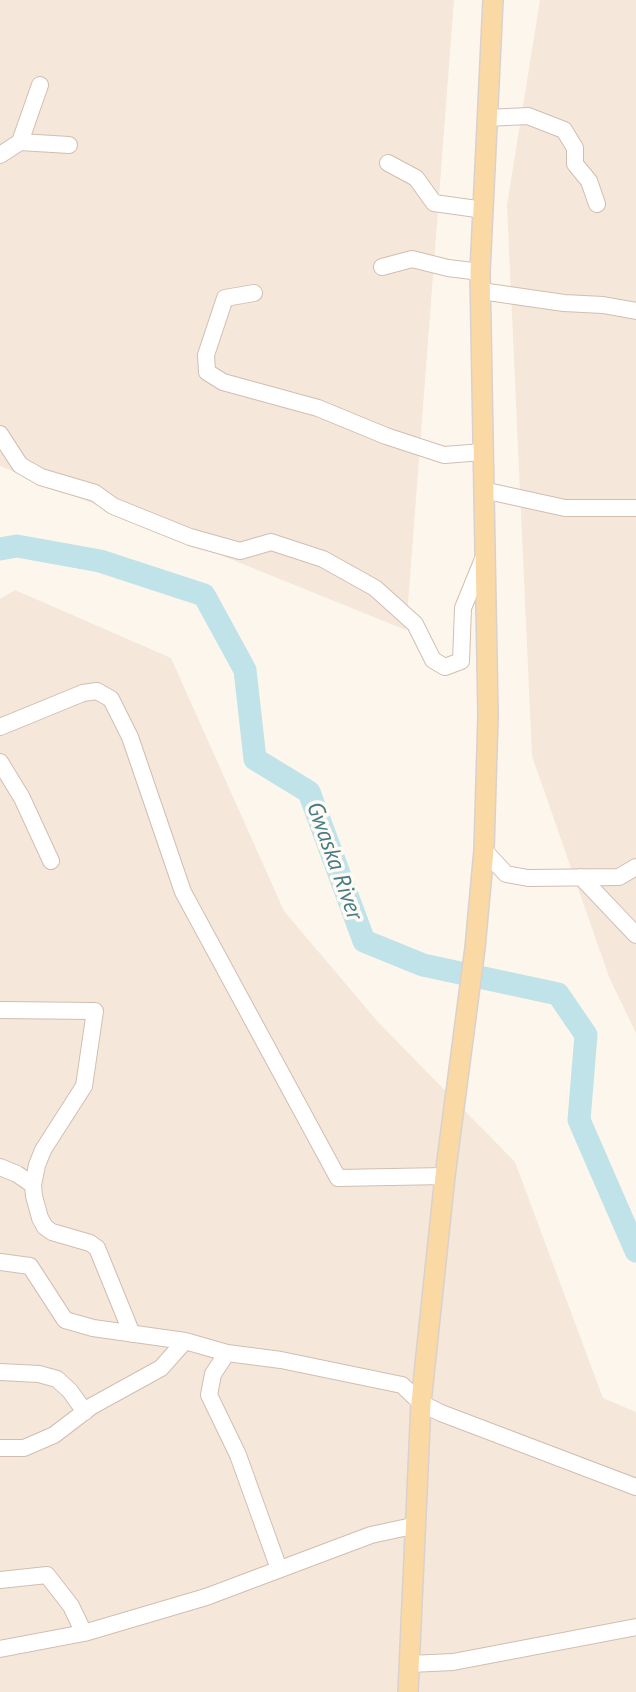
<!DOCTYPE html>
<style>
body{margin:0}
canvas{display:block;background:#fdf6ec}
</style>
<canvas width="636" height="1692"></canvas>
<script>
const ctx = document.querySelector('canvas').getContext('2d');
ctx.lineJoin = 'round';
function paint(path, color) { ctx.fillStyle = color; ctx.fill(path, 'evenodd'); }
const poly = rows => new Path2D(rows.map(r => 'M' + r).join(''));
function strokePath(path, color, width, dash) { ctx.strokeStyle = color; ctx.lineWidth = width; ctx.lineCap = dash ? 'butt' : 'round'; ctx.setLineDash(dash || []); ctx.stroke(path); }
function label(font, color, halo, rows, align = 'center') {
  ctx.font = font + ' "PT Sans",sans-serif'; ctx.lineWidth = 7; ctx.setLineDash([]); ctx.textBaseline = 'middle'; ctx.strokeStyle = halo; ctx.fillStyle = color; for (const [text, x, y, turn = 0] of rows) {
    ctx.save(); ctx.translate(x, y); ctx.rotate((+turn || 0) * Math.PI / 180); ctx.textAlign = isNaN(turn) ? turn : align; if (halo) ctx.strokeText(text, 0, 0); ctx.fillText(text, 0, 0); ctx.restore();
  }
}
const residential = poly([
 [0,0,454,0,406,630,0,466],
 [540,0,636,0,636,1033,609,977,532,756,507,205],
 [15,590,171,658,284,911,378,1022,515,1162,603,1398,636,1412,636,1692,0,1692,0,599]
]);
const river = poly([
 [0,549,17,546,100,561,204,595,245,670,255,759,309,792,364,941,423,965,558,994,586,1035,579,1120,636,1251]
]);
const minor = poly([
 [487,118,528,116,564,130,575,148,575,164,589,181,597,204],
 [20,142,40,85],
 [0,155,20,142,69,145],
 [388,163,416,178,434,203,484,210],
 [382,267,412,259,448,268,480,272],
 [481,291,564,303,603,305,636,311],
 [254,293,225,298,206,355,207,372,223,382,318,408,386,436,444,455,483,452],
 [0,434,20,465,41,477,95,493,113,506,190,537,240,551,271,542,323,559,375,588,415,624,433,660,445,667,461,661,463,608,483,559],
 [483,490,565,508,636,508],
 [0,727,83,693,97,691,111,699,130,737,183,892,338,1178,445,1176],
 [0,762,22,798,51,861],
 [484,850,506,874,528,878,619,877,636,867],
 [581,877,636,935],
 [0,1010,95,1011,84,1086,43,1150,37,1165,33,1185,34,1196,40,1218,45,1227,52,1232,90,1243,97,1248,132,1334],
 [0,1167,17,1174,33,1185],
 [0,1262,30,1266,65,1320,93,1328,185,1341,227,1353,281,1360,402,1385,421,1403,441,1413,636,1487],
 [227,1353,213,1374,209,1395,238,1455,279,1569],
 [0,1372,39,1374,57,1379,70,1391,85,1412],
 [0,1448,24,1448,54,1435,92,1406,161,1368,185,1341],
 [0,1580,47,1575,71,1606,84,1633],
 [0,1649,84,1633,206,1597,371,1535,417,1525],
 [410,1664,453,1662,636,1627]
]);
const major = poly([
 [408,1692,421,1403,445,1176,475,948,484,850,488,715,480,272,493,0]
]);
const waterNames = [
 ["Gwaska River",334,861,70]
];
paint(residential, '#f5e8da');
strokePath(river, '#bfe3e8', 23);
strokePath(minor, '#d1beb0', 18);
strokePath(major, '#dad1cd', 22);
strokePath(minor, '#fff', 16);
strokePath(major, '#fbd9a5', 19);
label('italic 23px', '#437c86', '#fffaf3', waterNames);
</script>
